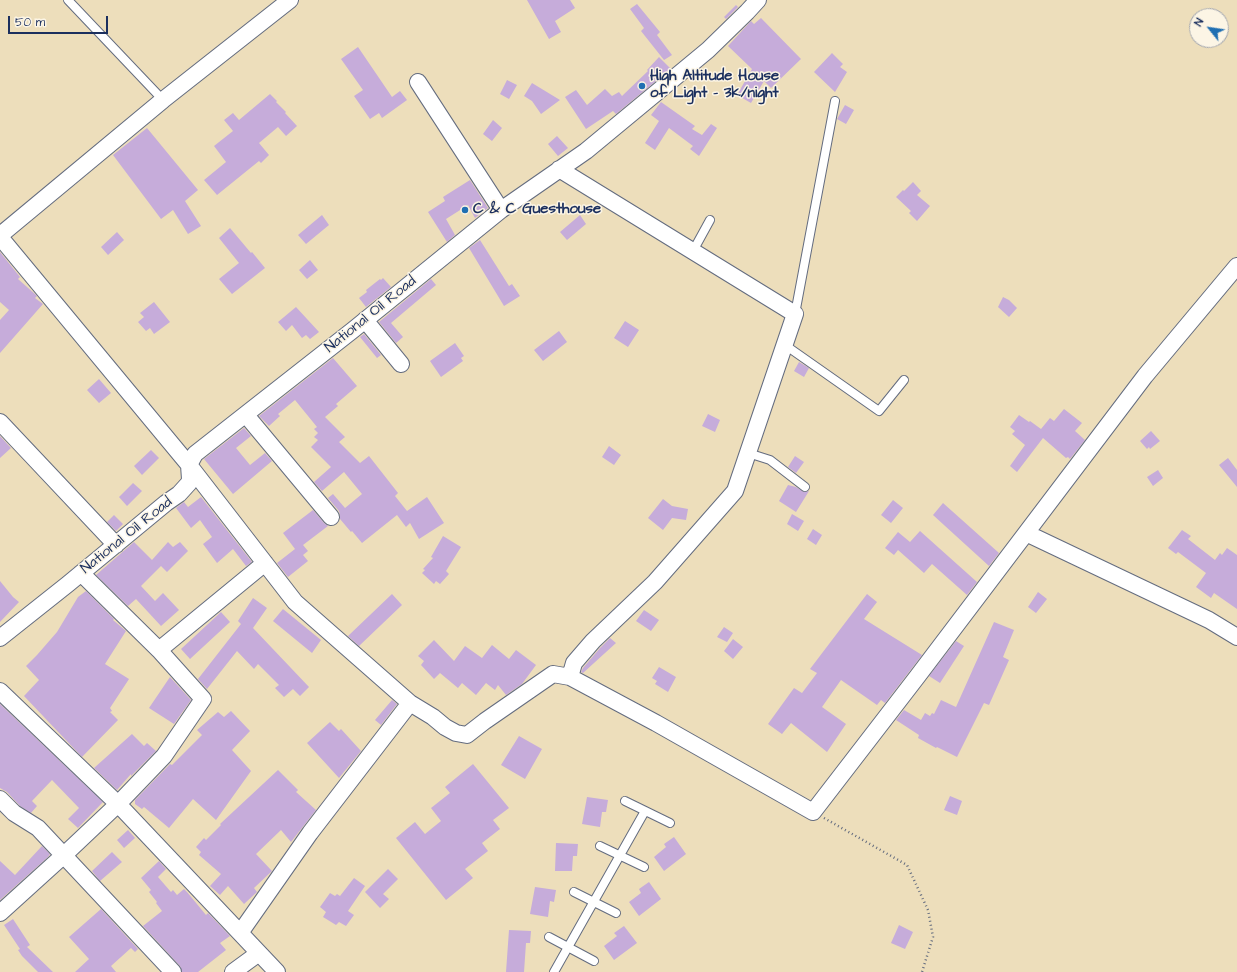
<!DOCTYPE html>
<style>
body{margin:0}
#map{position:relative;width:1237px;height:972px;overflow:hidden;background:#eddebb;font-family:"Architects Daughter",sans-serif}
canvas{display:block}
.north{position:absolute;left:1189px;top:8px;width:40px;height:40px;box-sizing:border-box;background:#fcf5e5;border:1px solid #a2a6af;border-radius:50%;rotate:300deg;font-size:11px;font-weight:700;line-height:16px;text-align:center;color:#1b2f5e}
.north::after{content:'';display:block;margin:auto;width:14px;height:18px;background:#1f6fb2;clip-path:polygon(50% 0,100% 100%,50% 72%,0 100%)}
.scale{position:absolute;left:8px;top:16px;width:100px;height:18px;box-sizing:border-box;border:2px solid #1b2f5e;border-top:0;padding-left:5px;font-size:12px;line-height:14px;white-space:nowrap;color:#1b2f5e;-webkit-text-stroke:3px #fcf5e5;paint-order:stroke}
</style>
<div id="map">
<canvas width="1237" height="972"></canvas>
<div class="north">N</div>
<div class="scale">50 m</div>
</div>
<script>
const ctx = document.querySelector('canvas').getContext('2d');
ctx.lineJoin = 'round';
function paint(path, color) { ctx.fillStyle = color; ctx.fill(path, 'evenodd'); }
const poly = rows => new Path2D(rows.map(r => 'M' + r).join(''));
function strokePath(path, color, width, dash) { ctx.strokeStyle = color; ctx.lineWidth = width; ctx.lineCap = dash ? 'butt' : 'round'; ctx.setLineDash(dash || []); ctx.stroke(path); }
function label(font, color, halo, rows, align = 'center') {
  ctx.font = font + ' "Architects Daughter",sans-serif'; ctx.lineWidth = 3; ctx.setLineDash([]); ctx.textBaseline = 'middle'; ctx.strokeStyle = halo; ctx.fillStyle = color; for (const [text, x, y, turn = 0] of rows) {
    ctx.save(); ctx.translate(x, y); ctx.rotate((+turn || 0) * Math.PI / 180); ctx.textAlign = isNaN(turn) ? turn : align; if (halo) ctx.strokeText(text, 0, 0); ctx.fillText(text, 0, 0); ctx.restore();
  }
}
const building = poly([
 [527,0,570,0,575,8,555,21,561,32,549,39],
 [637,4,660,32,657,35,672,55,664,60,641,31,644,28,630,9],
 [736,5,738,7,726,19,724,17],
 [761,18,801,59,771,88,764,81,751,103,737,95,752,69,728,46,751,21,754,24],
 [358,47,392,97,400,91,407,100,382,118,379,113,370,119,354,96,363,90,341,59],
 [832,53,843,64,840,67,847,72,835,92,814,72],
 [659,57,670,68,668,71,616,114,613,111,586,129,565,97,576,90,587,105,605,89,612,96,619,92,622,96,648,71,647,70],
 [507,80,517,85,509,99,500,94],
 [532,83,560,100,541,114,532,101,524,96],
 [270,94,277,101,276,102,286,112,285,113,297,126,286,136,278,127,259,143,269,155,261,163,259,161,217,195,204,180,226,162,214,146,233,131,224,120,233,113,239,120],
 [661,102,695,126,692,129,702,135,711,124,717,128,699,156,690,149,693,146,669,128,655,150,645,143,659,121,651,115],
 [845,105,854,110,846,124,837,119],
 [493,120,502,128,492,141,483,134],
 [147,128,198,190,185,201,201,226,188,234,173,210,161,219,113,155],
 [557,136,568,148,558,156,548,144],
 [470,180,488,208,475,218,468,205,446,219,455,235,447,242,428,212,445,201,443,197],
 [913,182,921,191,917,195,930,206,917,221,909,213,911,211,896,197,903,190,904,191],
 [322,215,329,225,306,244,298,235],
 [580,215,586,224,567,240,560,232],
 [230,228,251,253,252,252,265,268,232,294,219,279,239,263,219,238],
 [117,232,124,240,108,255,101,247],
 [480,240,509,286,512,284,520,296,504,306,469,248],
 [0,252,20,277,18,279,36,295,37,296,35,298,43,304,0,353,0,320,9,310,0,302],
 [310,260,318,270,307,279,299,270],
 [383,278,391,287,366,307,359,298,367,292,366,290,380,279,381,280],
 [431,279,436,285,391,323,403,337,396,343,379,322],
 [1003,297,1009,300,1017,308,1009,317,998,307],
 [154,302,170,322,154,334,150,328,146,331,138,322,144,317,140,313],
 [296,307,319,332,310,339,306,335,302,338,292,325,286,331,278,322],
 [625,321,639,330,628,347,614,338],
 [559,331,567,342,543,361,534,350],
 [364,334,381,355,377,358,360,337],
 [455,343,464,356,461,358,463,361,441,377,430,361],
 [333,358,357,386,336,404,338,406,325,417,345,437,339,442,360,463,369,456,398,493,395,496,407,511,427,497,444,523,419,539,410,523,406,527,397,515,362,543,352,531,351,532,340,519,340,515,339,511,328,498,333,494,345,508,362,494,344,472,322,491,314,482,331,467,311,447,318,440,314,437,318,433,314,429,317,427,295,400,278,414,280,416,269,426,259,416],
 [799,362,809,368,804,377,794,371],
 [99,379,111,393,99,403,87,390],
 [1064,409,1082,423,1075,431,1085,440,1070,459,1068,457,1066,458,1043,438,1017,472,1010,466,1025,445,1012,434,1015,431,1010,427,1019,415,1029,422,1030,421,1041,429,1050,418,1054,421],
 [708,414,720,420,715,432,702,426],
 [244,428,251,436,236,448,250,465,265,453,272,461,233,494,204,459],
 [1151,431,1160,441,1150,449,1149,447,1147,449,1140,441],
 [0,436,11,448,0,458],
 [609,446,621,455,614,465,602,457],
 [151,450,159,458,142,475,134,466],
 [795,456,804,462,796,473,788,467],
 [1228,458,1237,470,1237,487,1219,465],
 [1158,470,1163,478,1153,486,1147,477],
 [133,483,142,491,127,506,119,497],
 [788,485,796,487,804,492,809,491,796,512,779,501],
 [201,497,252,562,246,566,233,549,217,563,203,544,212,537,200,520,191,528,176,508,184,502,188,507],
 [663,499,672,506,688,509,686,520,672,518,663,530,648,518],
 [893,500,903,508,891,523,881,515],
 [943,503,999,553,989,566,933,515],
 [313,510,324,523,328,526,303,545,308,551,303,555,308,561,288,577,277,563,295,549,283,533],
 [792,514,804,521,798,531,787,524],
 [114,515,123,524,116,531,107,522],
 [813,529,822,535,816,545,807,539],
 [1182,530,1191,536,1188,539,1215,560,1220,553,1222,555,1227,548,1237,555,1237,609,1214,593,1211,598,1196,587,1206,573,1178,552,1176,554,1168,548],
 [920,531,977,582,967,595,932,564,924,573,898,550,894,555,885,548,898,532,910,542],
 [443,536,461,547,446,571,449,574,440,584,436,581,434,584,422,573,425,570,423,569,433,558,431,557],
 [134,542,152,560,168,542,173,547,180,542,188,551,167,572,161,566,141,586,155,601,163,593,179,610,161,626,136,599,128,606,96,575],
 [0,581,13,597,19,602,0,622],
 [86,591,114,619,113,620,126,631,105,664,129,679,110,708,112,711,110,712,118,720,82,757,24,696,39,680,26,666,37,655,57,632,78,597],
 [1038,592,1047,599,1036,613,1028,607],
 [392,594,402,605,359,646,348,636],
 [867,594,877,602,864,619,922,655,885,703,881,700,877,705,841,680,822,707,846,724,827,752,791,723,782,734,768,724,794,688,802,693,817,673,810,669],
 [253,598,267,608,253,628,309,687,300,696,293,689,284,697,275,688,279,685,258,664,254,669,237,651,207,689,198,679,241,624,238,621],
 [283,609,321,640,312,653,273,621],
 [644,610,659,620,651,631,636,621],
 [221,612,230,622,190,659,181,649],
 [994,622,1014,630,1003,657,1009,660,989,705,984,703,957,757,937,747,936,748,918,738,919,735,896,720,904,710,921,720,925,713,930,716,932,713,934,714,941,700,956,707],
 [724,627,733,633,727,642,717,637],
 [610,638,616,643,583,673,581,672,583,668,600,648],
 [733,639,743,647,733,659,724,651],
 [434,640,454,661,465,646,482,658,492,645,509,659,516,650,536,665,522,684,506,695,498,685,495,690,486,683,476,695,462,683,458,688,440,673,434,679,421,665,424,661,418,656],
 [956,641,964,646,940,683,929,676],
 [659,667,676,677,668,692,655,684,657,681,652,678],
 [170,677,191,700,174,724,149,708],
 [392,700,397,704,381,725,375,720],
 [0,704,103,802,78,828,68,819,79,808,52,780,32,801,37,806,31,813,20,806,7,792,0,788],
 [231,711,250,731,232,750,251,771,216,820,193,799,169,828,144,807,142,809,135,804,135,800,170,764,172,765,202,735,197,730,218,712,224,717],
 [330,722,339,731,341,729,361,751,339,778,307,743],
 [132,734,144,746,147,743,156,751,131,776,131,774,117,790,94,768],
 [519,736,542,749,525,779,501,765],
 [473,764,509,808,493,820,500,829,482,843,488,851,465,869,473,878,446,900,396,838,415,822,425,834,441,821,431,808,450,793,445,787],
 [278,770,298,790,296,792,316,810,291,842,281,830,256,854,272,871,254,888,257,892,244,904,228,886,220,895,210,886,221,874,199,855,201,852,196,847,204,838,206,840,221,825,220,824],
 [950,796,962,801,957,815,944,810],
 [587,797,608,800,606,812,602,812,600,827,582,824],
 [128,830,135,838,124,848,117,840],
 [674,837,686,854,664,871,654,857,666,847,664,844],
 [556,843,578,844,577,856,573,856,572,871,555,871],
 [42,846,50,854,48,857,0,900,0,861,15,875],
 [112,852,122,862,100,881,92,871],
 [159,861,166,869,158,877,171,892,173,890,177,895,184,889,187,892,206,915,208,913,230,936,220,943,226,950,198,972,182,972,180,966,143,926,162,911,156,903,157,902,149,892,151,890,141,878],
 [388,869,398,879,383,894,389,899,380,908,365,892],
 [354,878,365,886,348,911,354,915,346,926,339,922,336,925,323,917,326,912,320,907,330,893,335,896,337,894,340,896],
 [649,882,661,899,639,916,629,902,641,893,639,889],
 [535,887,556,890,554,902,550,901,548,917,530,914],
 [101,909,138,949,135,952,131,948,111,966,116,972,75,972,89,959,69,937],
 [13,919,30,945,27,947,53,972,38,972,22,956,18,950,20,949,4,925],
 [899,925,913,932,905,949,891,943],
 [624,926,637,943,614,960,604,946,617,936,614,933],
 [509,930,531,931,530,943,526,943,524,972,506,972]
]);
const path = poly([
 [824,818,907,865,928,910,933,937,922,972]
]);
const lane = poly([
 [68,0,163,100],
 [693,251,710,220],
 [795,314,835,101],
 [785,345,879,411,904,380],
 [748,453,770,460,805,487],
 [625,801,670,823],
 [600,846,644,867],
 [574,892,616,913],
 [549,937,594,961],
 [554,972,645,811]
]);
const street = poly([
 [418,82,501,210],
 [0,233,4,232,163,100,290,0],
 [0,237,189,465,295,602,410,703],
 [365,320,401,364],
 [246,415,331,517],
 [0,422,116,545],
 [1026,533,1209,620,1237,637],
 [81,573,159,650],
 [0,638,68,584,166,503,179,494,189,483,190,479,189,465,195,454,353,330,501,210,586,151,708,50,747,12,758,0],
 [570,677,656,723,813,812,917,677,1145,376,1237,266],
 [0,691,118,804,277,972],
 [0,799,14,813,38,828,173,972],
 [0,913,64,855,118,804,164,756,203,699,159,650,265,563],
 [240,933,310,833,410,703,433,717,445,727,456,733,467,735,485,721,553,674,570,677,574,663,593,641,655,582,735,491,795,314,559,169],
 [233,972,259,953]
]);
const markers = [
 [642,86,4,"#1f6fb2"],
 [465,210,4,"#1f6fb2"]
];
const poiNames = [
 ["High Altitude House",650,77],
 ["of Light - 3k/night",650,94],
 ["C & C Guesthouse",473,210]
];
const streetNames = [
 ["National Oil Road",371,315,-39],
 ["National Oil Road",127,536,-39]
];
paint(building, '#c6acda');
strokePath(lane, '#646c7f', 10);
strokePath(street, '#646c7f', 18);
strokePath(path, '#646c7f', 2.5, [1, 3]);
strokePath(lane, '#fff', 8);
strokePath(street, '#fff', 16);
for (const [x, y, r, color] of markers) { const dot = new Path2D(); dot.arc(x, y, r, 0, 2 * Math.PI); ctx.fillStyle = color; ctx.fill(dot); strokePath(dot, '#fcf5e5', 1.5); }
label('bold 15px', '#1b2f5e', '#fcf5e5', poiNames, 'left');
label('15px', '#1b2f5e', '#fcf5e5', streetNames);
</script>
